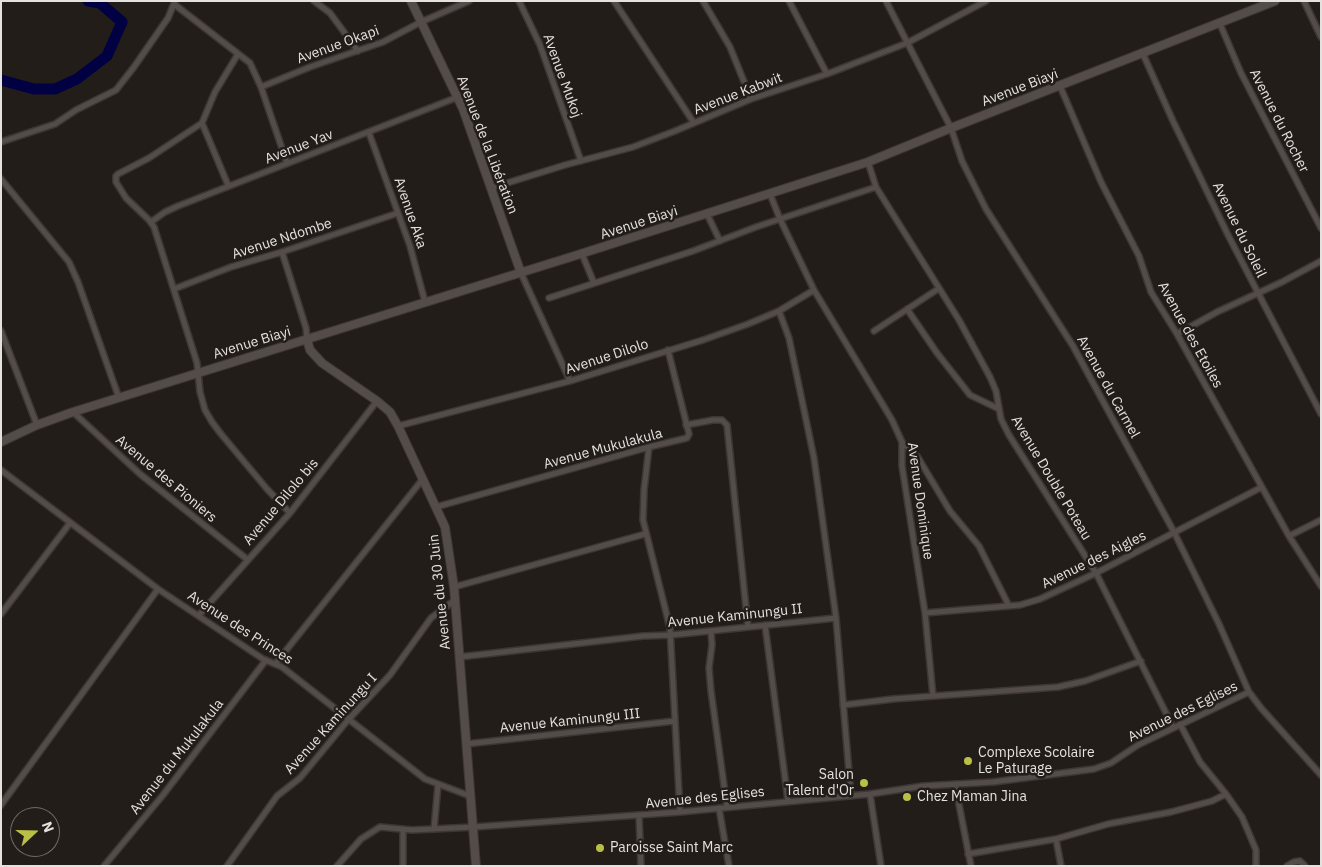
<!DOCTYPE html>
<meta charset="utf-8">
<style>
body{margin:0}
#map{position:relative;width:1322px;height:867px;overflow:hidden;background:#231d1a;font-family:"IBM Plex Sans",sans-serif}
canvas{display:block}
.frame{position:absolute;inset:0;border:2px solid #e5e1df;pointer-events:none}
.north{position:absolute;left:10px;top:807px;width:50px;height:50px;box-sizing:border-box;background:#231d1a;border:1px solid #716b69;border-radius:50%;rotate:69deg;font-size:14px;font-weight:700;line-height:20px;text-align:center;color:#e5e1df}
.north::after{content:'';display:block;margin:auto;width:18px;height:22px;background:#bac045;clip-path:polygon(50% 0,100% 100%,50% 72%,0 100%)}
</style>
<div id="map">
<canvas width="1322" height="867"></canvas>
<div class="frame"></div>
<div class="north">N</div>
</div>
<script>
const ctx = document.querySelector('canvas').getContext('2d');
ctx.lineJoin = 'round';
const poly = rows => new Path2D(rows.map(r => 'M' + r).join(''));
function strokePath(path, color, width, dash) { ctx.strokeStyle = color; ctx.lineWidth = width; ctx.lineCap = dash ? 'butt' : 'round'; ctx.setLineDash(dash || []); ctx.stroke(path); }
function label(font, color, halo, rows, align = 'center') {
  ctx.font = font + ' "IBM Plex Sans",sans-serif'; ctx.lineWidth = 5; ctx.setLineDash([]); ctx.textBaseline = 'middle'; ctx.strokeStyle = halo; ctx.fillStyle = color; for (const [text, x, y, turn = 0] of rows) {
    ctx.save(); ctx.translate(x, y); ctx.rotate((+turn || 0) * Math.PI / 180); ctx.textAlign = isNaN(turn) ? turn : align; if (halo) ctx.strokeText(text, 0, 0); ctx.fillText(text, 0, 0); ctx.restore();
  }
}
const river = poly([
 [1,80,34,89,55,89,77,79,107,56,122,22,100,3,88,1]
]);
const street = poly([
 [314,1,330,13,358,51],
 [519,1,540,45,581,161],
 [614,1,694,123],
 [703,1,730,47,751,99],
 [789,1,827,74],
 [886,1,951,128,962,161,986,209,1073,346,1174,532,1219,624,1249,692,1261,708,1321,775],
 [1304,1,1321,37],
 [174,4,250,63,261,87,287,163],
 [1220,24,1241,73,1321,228],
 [238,54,215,92,202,123,149,158,118,174,116,176,116,182,126,198,149,220,154,227,197,363,200,392,205,410,212,422,221,434,267,489,290,513],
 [1143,54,1173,121,1228,235,1321,414],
 [1060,86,1101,182,1139,256,1151,292,1177,334,1289,536,1321,586],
 [261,87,310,67,383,42,421,22,469,1],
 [202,123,228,185],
 [369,133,410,246,425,302],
 [1,142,55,124,76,110,116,90,134,67,168,18,175,1],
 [868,162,876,187,959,320,990,377,996,391,1001,419,1009,435,1096,573,1173,727],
 [1,179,69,262,78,282,119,398],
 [491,188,565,165,633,147,675,131,751,99,827,74,907,43,986,1],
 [770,194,780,219,814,290,892,420,902,442,902,466,925,613,933,696],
 [707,214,720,241],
 [151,222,165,212,178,206,458,97],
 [282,252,306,328,307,340],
 [582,254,594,283],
 [521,273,570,381],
 [174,289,231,267,282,252,398,213],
 [549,298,693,251,756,227,876,187],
 [907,309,937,353,970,395,999,409],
 [779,311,789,338,814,458,836,618],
 [1,331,37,425],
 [874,331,938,289],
 [1177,334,1217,312,1282,282,1321,261],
 [73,412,140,474,248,560],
 [686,425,713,420,722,420,727,425,748,627],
 [398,426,570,381,703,340,748,324,779,311,814,290],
 [902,442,917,456,950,511,979,546,1009,606],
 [649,447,644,490,643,520,670,628,680,812],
 [1,470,158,589,263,659,282,667,425,779,470,796],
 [436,507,649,447,687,438,689,434,668,350],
 [1289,536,1321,520],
 [454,587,645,534],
 [925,613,1020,605,1040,599,1096,573,1262,487],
 [1,614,70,523],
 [199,615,290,513,377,401],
 [765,625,788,801],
 [711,631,712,645,709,668,711,691,727,807],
 [459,657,643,636,671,635,836,618,851,796],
 [276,663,422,480],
 [843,705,893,699,1058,687,1085,681,1141,661],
 [1180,724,1200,762,1226,794,1242,817,1256,850,1256,866],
 [466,744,675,721],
 [955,784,971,866],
 [870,794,881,866],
 [1,805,158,589],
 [719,808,729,866],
 [639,816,641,866],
 [403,829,403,866],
 [434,829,438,785],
 [1056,839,1061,866],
 [968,854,1056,839,1108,824,1171,812,1212,801,1226,794],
 [104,866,163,795,266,660],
 [227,866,277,796,300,778,348,720,390,675,431,618,455,600],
 [337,866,361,839,380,827,412,830,474,827,680,812,870,794,923,786,993,782,1094,769,1111,763,1138,745,1249,692],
 [1287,866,1294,862,1300,861,1305,866]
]);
const secondary = poly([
 [411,1,463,109,521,273],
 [307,340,310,350,322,363,377,401,390,412,398,426,445,527,454,587,476,866],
 [1,442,37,425,73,412,574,256,868,162,951,128,1275,1]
]);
const markers = [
 [968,761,5,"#bac045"],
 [864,783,5,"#bac045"],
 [907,797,5,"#bac045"],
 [600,848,5,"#bac045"]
];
const streetNames = [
 ["Avenue Okapi",338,45,-20],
 ["Avenue Mukoj",562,76,70],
 ["Avenue Biayi",1020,88,-21],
 ["Avenue Kabwit",738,94,-21],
 ["Avenue du Rocher",1279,121,63],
 ["Avenue de la Libération",487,145,69],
 ["Avenue Yav",299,147,-21],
 ["Avenue Aka",410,213,71],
 ["Avenue Biayi",639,223,-18],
 ["Avenue du Soleil",1239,230,64],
 ["Avenue Ndombe",282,239,-18],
 ["Avenue des Etoiles",1190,335,61],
 ["Avenue Biayi",252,343,-17],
 ["Avenue Dilolo",607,357,-18],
 ["Avenue du Carmel",1108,387,61],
 ["Avenue Mukulakula",603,449,-15],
 ["Avenue Double Poteau",1051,478,59],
 ["Avenue des Pioniers",166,479,40],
 ["Avenue Dominique",920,501,82],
 ["Avenue Dilolo bis",281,502,-50],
 ["Avenue des Aigles",1094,560,-26],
 ["Avenue du 30 Juin",440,592,-96],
 ["Avenue Kaminungu II",735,616,-6],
 ["Avenue des Princes",240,628,33],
 ["Avenue des Eglises",1183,712,-26],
 ["Avenue Kaminungu III",570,721,-6],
 ["Avenue Kaminungu I",331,724,-48],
 ["Avenue du Mukulakula",177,757,-52],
 ["Avenue des Eglises",705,798,-6]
];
const poiNames = [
 ["Complexe Scolaire",978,753],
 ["Le Paturage",978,769],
 ["Salon",854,775,"right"],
 ["Talent d'Or",854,791,"right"],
 ["Chez Maman Jina",917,797],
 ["Paroisse Saint Marc",610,848]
];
strokePath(river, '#000043', 11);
strokePath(street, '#3c3735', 8);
strokePath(secondary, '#3c3735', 10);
strokePath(street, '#534c49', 5);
strokePath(secondary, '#534c49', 8);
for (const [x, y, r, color] of markers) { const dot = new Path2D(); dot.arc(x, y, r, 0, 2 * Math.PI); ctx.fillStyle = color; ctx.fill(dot); strokePath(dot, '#231d1a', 2); }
label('14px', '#e5e1df', '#231d1a', streetNames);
label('14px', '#e5e1df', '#231d1a', poiNames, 'left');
</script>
